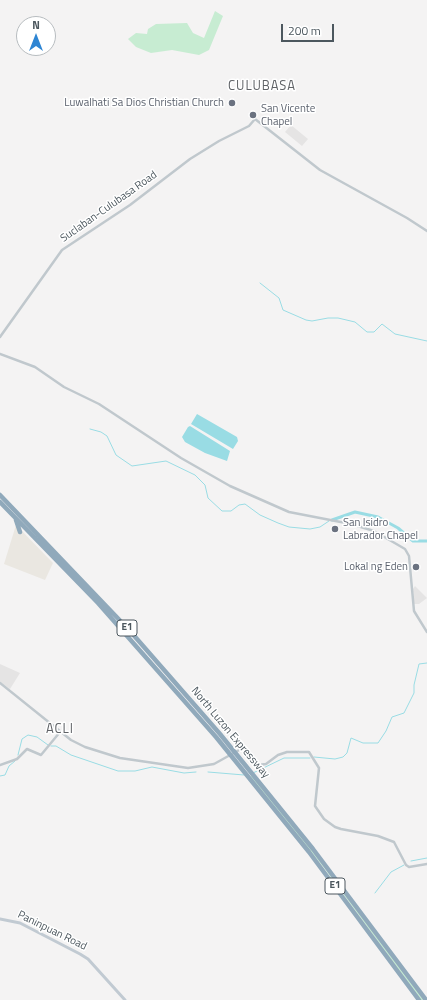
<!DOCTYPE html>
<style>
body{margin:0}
#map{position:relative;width:427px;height:1000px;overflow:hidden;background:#f4f3f3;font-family:"Titillium Web",sans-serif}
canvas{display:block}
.north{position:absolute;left:16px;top:16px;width:40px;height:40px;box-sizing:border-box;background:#fff;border:1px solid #b7bcbf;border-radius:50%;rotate:0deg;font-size:11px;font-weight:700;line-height:16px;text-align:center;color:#4c575e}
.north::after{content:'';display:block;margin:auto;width:14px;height:18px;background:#2e85d3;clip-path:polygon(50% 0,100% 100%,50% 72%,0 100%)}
.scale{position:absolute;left:281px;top:24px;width:53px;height:18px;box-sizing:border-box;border:2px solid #4c575e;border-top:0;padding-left:5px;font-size:12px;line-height:14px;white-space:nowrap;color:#4c575e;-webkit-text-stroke:3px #fff;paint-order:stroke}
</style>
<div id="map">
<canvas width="427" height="1000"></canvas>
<div class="north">N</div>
<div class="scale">200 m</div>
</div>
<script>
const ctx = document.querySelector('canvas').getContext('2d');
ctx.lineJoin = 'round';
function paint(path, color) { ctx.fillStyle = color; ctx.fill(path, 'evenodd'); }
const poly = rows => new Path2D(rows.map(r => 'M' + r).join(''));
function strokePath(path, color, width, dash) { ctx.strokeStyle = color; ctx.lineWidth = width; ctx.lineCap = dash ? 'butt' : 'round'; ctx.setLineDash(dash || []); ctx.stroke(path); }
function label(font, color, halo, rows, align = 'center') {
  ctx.font = font + ' "Titillium Web",sans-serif'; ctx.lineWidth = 3; ctx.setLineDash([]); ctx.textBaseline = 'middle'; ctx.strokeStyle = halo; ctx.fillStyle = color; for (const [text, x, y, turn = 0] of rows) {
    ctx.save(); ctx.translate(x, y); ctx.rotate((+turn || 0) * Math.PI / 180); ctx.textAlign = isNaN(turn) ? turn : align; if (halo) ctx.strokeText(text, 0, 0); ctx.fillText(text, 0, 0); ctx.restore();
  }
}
const commercial = poly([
 [16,525,53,563,45,580,4,564]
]);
const education = poly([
 [291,125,308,139,302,146,285,132],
 [415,586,427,598,419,604,414,604,413,589],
 [0,664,20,673,10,689,0,682]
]);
const green = poly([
 [215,11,223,16,209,50,199,55,172,50,151,53,136,47,128,39,136,33,147,34,148,29,156,24,187,23,193,33,204,38],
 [253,775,297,830,425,1000,421,1000,324,868,250,776]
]);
const water = poly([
 [197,414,237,437,238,441,233,449,191,424],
 [190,426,230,451,227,461,205,453,185,442,182,437,188,427]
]);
const stream = poly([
 [260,283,279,298,283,310,306,320,312,321,328,318,338,318,355,322,367,332,374,332,382,324,395,334,427,341],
 [90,429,101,432,107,436,116,455,132,466,166,461,195,475,205,485,208,498,222,511,231,511,239,505,245,504,260,515,278,523,289,527,310,529,320,527,329,521],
 [51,746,56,746,71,755,118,771,135,771,152,767,184,773,196,772],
 [18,755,22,739,28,735,37,737,48,745],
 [314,757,335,759,343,757,347,753,351,738,363,743,378,743,386,731,392,717,404,713,414,693,414,685,419,664,427,663],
 [208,772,244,775],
 [253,773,284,758,310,758],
 [0,776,5,775,9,766,15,761],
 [411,861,427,858],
 [375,893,391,872,404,865]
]);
const river = poly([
 [332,520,355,512,378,517,398,528,413,541,427,541]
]);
const tertiary = poly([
 [0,337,62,250,130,205,190,159,219,141,249,126,255,119,320,170,407,218,427,231],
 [0,354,35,367,64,387,99,404,181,458,230,486,289,512,351,524,374,531,405,549,409,556,414,611,427,632],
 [0,683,71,740,85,747,120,758,188,768,214,764,241,749,248,750,253,762,258,765,266,764,278,755,287,752,309,752,319,768,315,806,324,819,335,827,341,829,378,836,394,842,406,865,409,867,427,864],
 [0,765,17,759,27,749,41,755,60,732]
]);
const secondary = poly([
 [0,919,20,923,80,954,88,959,125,1000]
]);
const motorway = poly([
 [0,495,130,631,220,734,313,849,426,1000],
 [0,502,98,603,216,737,309,852,419,1000],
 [16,520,20,532]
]);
const markers = [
 [232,103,4,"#6b7280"],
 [253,115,4,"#6b7280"],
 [335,529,4,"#6b7280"],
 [416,567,4,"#6b7280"]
];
const shields = [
 [127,628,20],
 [335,886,20]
];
const shieldNames = [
 ["E1",127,628],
 ["E1",335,886]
];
const worshipNames = [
 ["Luwalhati Sa Dios Christian Church",224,103],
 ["San Vicente",261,109,"left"],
 ["Chapel",261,122,"left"],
 ["San Isidro",343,523,"left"],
 ["Labrador Chapel",343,536,"left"],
 ["Lokal ng Eden",408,567]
];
const streetNames = [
 ["Suclaban-Culubasa Road",109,207,-35],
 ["North Luzon Expressway",230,733,50],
 ["Paninpuan Road",52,931,26]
];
const quarterNames = [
 ["CULUBASA",262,87],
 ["ACLI",60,730]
];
paint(commercial, '#eae7e1');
paint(education, '#e5e4e4');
paint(green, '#c7ecd2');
paint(water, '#99dce4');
strokePath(stream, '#99dce4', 1);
strokePath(river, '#99dce4', 3);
strokePath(tertiary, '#c0c8cd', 2.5);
strokePath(secondary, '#c1cad2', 3);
strokePath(motorway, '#90a9bb', 4.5);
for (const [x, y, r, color] of markers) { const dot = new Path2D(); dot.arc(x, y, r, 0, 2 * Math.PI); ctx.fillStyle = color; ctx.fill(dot); strokePath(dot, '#fff', 1.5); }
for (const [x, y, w] of shields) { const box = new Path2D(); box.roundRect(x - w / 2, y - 8, w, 16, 3); ctx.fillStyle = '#fff'; ctx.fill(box); strokePath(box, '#4c575e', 1); }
label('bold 10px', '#4c575e', null, shieldNames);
label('11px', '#5b616d', '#fff', worshipNames, 'right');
label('11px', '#4c575e', '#fff', streetNames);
ctx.letterSpacing = '1px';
label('13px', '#606367', '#fff', quarterNames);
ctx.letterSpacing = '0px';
</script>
